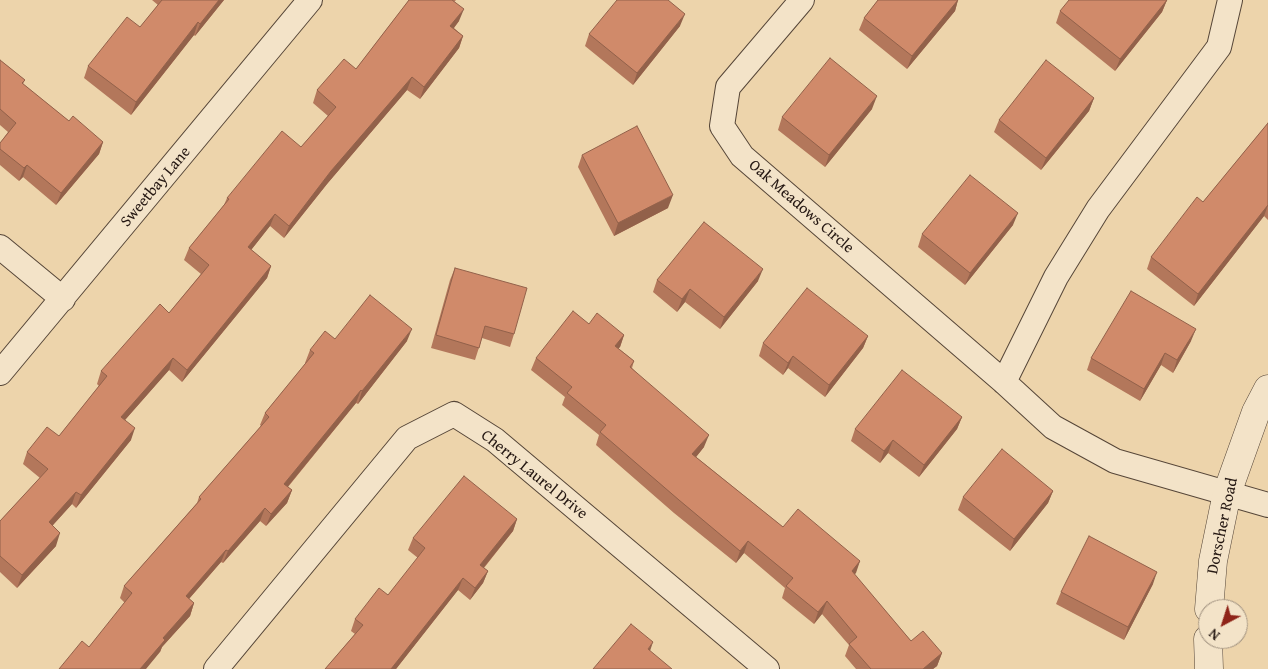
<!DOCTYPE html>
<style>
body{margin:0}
#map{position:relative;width:1268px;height:669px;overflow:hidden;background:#edd4ab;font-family:"Gentium Book Plus",serif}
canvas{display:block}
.north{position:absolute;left:1198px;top:599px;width:50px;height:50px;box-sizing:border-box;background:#f3e3c8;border:1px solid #a0917f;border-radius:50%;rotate:220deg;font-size:14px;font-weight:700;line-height:20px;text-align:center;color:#241712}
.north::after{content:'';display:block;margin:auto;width:18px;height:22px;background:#8f2418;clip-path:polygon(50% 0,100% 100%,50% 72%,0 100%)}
</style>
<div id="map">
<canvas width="1268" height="669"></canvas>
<div class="north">N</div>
</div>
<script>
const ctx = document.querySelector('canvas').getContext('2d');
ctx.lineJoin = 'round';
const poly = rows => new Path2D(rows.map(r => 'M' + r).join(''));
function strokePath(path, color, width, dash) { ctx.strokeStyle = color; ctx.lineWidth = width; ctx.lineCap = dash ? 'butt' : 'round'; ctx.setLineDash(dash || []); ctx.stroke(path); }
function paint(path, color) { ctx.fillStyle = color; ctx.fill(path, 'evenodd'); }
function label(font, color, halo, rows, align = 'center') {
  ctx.font = font + ' "Gentium Book Plus",serif'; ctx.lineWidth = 4; ctx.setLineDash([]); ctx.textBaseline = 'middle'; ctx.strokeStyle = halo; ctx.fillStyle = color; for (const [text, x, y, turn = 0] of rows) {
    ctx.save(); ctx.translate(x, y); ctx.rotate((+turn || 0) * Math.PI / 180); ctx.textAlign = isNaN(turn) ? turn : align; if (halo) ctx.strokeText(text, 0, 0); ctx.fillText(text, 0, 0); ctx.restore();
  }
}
const minor = poly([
 [802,0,728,87,722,126,742,156,1004,382,1053,427,1115,461,1268,505],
 [0,247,63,299],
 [0,373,310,0],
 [1004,382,1056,277,1098,209,1219,47,1230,0],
 [216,669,407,438,454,414,495,440,767,669]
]);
const tertiary = poly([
 [1209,609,1213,561,1227,493,1256,412,1268,389],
 [1208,639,1209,669]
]);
const wall = poly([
 [152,0,224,0,195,36,194,35,131,115,84,78,88,66,140,27,158,5],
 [409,0,456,0,454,2,459,21,454,28,463,36,459,48,420,99,407,90,327,184,284,238,270,226,251,250,271,266,267,278,182,382,169,370,125,420,131,440,76,508,72,504,52,526,56,546,17,588,0,572,0,521,40,478,23,464,27,452,59,436,99,386,97,384,101,371,169,313,201,274,184,260,189,248,224,205,227,198,301,147,328,116,313,103,317,90,356,69],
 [878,0,958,0,955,11,907,69,859,30,864,18],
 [1167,0,1162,12,1115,71,1056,23,1060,11],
 [680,26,633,85,585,46,589,34],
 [0,60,25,80,23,84,69,121,103,142,99,154,56,205,23,177,19,181,0,165,0,143,8,132,0,125],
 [1094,98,1089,111,1041,170,994,132,999,120],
 [872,109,825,167,778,130,782,117],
 [1268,123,1268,220,1264,216,1194,306,1147,269,1151,257,1203,202],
 [582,155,668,208,614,236,578,167],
 [1013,225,965,285,918,247,922,234],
 [455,268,514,334,510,347,482,338,475,360,431,348,450,280],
 [657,280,758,281,720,329,685,302,677,312,653,292],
 [589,324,624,335,620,347,618,348,634,361,632,368,704,447,696,457,783,527,860,561,854,574,911,641,942,653,937,666,933,669,856,669,845,656,849,645,822,614,814,624,782,598,785,588,744,553,736,563,674,513,596,445,599,435,562,405,565,397,531,370,536,358],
 [868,336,863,348,825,397,788,368,783,375,759,356,763,343],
 [335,339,407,341,358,404,356,403,288,487,292,490,287,503,266,526,260,521,223,563,221,562,189,599,194,603,190,616,162,647,160,652,89,647,125,603,120,598,124,586,197,503,199,497,261,426,260,425,265,413,306,363,305,363,310,350],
 [1191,341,1173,373,1161,365,1140,401,1087,370,1091,358],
 [962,417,957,429,919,477,888,453,880,463,851,441,855,429],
 [1053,491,1048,503,1010,551,958,510,963,497],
 [517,519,513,531,484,568,488,571,483,583,470,600,458,590,396,669,325,669,355,634,351,631,355,619,388,595,418,558,408,550,413,538],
 [1153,584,1124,640,1056,604,1061,592]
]);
const shadedWall = poly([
 [219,0,224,0,195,36,200,24],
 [958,0,955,11,907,69,912,56],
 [1167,0,1162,12,1115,71,1120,59],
 [464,9,459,21,446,38,450,26],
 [685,14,680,26,633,85,637,73],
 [198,22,194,35,131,115,136,102],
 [463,36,459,48,420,99,424,87],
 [412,77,407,90,327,184,284,238,289,226,331,171],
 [877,96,872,109,825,167,829,155],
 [1094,98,1089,111,1041,170,1046,158],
 [103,142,99,154,56,205,61,193],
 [27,165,23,177,19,181,24,168],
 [673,195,668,208,614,236,618,223],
 [1268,205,1264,216,1194,306,1198,294],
 [1018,213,1013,225,965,285,970,273],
 [275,214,270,226,244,259,248,247],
 [271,266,267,278,182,382,187,370],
 [763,269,758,281,720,329,724,317],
 [690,289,685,302,677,312,682,299],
 [412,329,407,341,358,404,362,391],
 [1196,329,1191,341,1173,373,1177,360],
 [624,335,620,347,610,358,615,346],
 [868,336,863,348,825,397,829,385],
 [1165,353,1161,365,1140,401,1144,389],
 [793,356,788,368,783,375,788,363],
 [173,358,169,370,117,429,121,417],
 [361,390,356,403,280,496,284,484],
 [962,417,957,429,919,477,924,465],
 [135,428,131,440,76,508,81,495],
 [709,435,704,447,688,467,692,454],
 [893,440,888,453,880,463,884,451],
 [292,490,287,503,266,526,271,514],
 [1053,491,1048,503,1010,551,1014,539],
 [76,492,72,504,44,535,49,522],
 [265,508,260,521,223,563,228,551],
 [517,519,513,531,476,577,480,565],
 [60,533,56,546,17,588,22,575],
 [748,541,744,553,736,563,740,551],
 [226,550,221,562,181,608,186,596],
 [860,561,856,573,847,583,852,571],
 [488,571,483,583,470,600,475,588],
 [1157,572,1153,584,1124,640,1128,627],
 [463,578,458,590,396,669,391,669],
 [827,601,822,614,814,624,818,612],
 [194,603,190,616,162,647,160,652,146,669,140,669,163,638],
 [653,642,649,654,648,649],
 [942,653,937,666,933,669,923,669]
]);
const building = poly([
 [162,0,219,0,200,24,198,22,136,102,88,66,127,17,140,27,162,0],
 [409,0,452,0,464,9,450,26,463,36,424,87,412,77,331,171,289,226,275,214,248,247,271,266,187,370,173,358,121,417,135,428,81,495,76,492,49,522,60,533,22,575,0,556,0,521,48,469,27,452,47,427,59,436,107,376,101,371,160,304,169,313,209,265,189,248,229,199,227,198,282,131,301,147,336,107,317,90,344,59,356,69,409,0],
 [617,0,668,0,685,14,637,73,589,34,617,0],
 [878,0,958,0,912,56,864,18,878,0],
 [1069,0,1167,0,1120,59,1060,11,1069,0],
 [830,58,877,96,829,155,782,117,830,58],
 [0,60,25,80,22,83,69,121,73,116,103,142,61,193,27,165,24,168,0,149,0,143,16,123,0,109,0,60],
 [1046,60,1094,98,1046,158,999,120,1046,60],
 [1268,123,1268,205,1198,294,1151,257,1197,197,1203,202,1268,123],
 [637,126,673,195,618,223,582,155,637,126],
 [970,175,1018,213,970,273,922,234,970,175],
 [704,222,763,269,724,317,690,289,682,299,657,280,704,222],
 [455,268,527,288,514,334,485,326,479,348,436,335,455,268],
 [807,288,868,336,829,385,793,356,788,363,763,343,807,288],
 [1131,291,1196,329,1177,360,1165,353,1144,389,1091,358,1131,291],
 [370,295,412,329,362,391,361,390,284,484,292,490,271,514,265,508,228,551,226,550,186,596,194,603,163,638,165,640,140,669,59,669,82,641,89,647,132,593,124,586,201,499,199,497,269,417,265,413,314,353,310,350,325,331,335,339,370,295],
 [573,311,589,324,597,313,624,335,615,346,634,361,630,367,709,435,692,454,783,527,798,509,860,561,852,571,911,641,923,631,942,653,923,669,871,669,849,644,857,637,827,601,818,612,786,586,793,578,748,541,740,551,679,500,600,432,606,425,567,393,572,387,536,358,573,311],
 [902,370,962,417,924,465,893,440,884,451,855,429,902,370],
 [1002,449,1053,491,1014,539,963,497,1002,449],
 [464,476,517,519,480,565,488,571,475,588,463,578,391,669,325,669,363,625,355,619,379,588,388,595,425,548,413,538,464,476],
 [1089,536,1157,572,1128,627,1061,592,1089,536],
 [631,624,653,642,648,649,672,669,593,669,631,624]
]);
const streetNames = [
 ["Sweetbay Lane",156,187,-50],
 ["Oak Meadows Circle",801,207,41],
 ["Cherry Laurel Drive",534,475,39],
 ["Dorscher Road",1223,526,-78]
];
strokePath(minor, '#564638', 26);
strokePath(tertiary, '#564638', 29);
strokePath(minor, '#f3e3c8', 24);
strokePath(tertiary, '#f3e3c8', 28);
paint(wall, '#b3775b');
paint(shadedWall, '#92614a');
paint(building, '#d08a6a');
strokePath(building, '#92614a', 1);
label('16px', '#241712', '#f3e3c8', streetNames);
</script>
